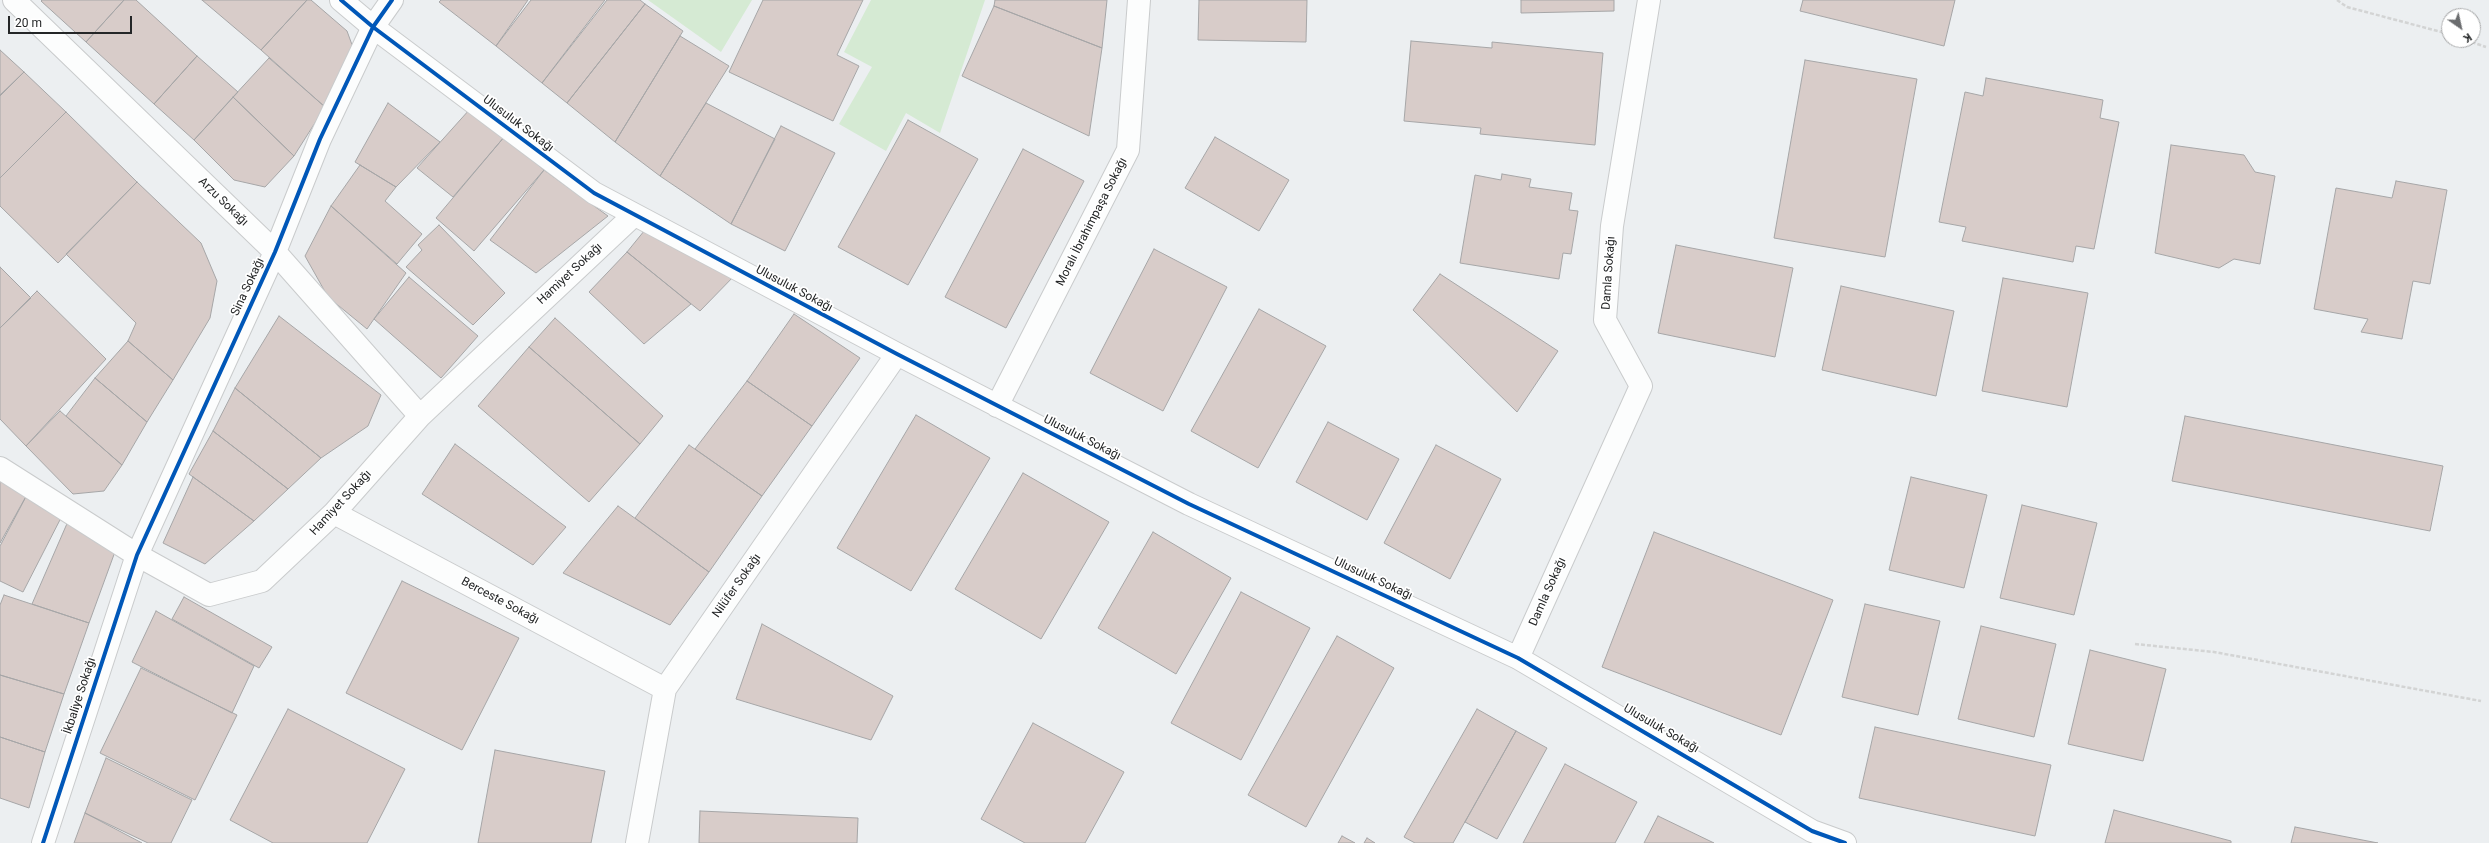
<!DOCTYPE html>
<meta charset="utf-8">
<style>
body{margin:0}
#map{position:relative;width:2489px;height:843px;overflow:hidden;background:#eceff1;font-family:Roboto,sans-serif}
canvas{display:block}
.north{position:absolute;left:2441px;top:8px;width:40px;height:40px;box-sizing:border-box;background:#fff;border:1px solid #a7a8a9;border-radius:50%;rotate:146deg;font-size:11px;font-weight:700;line-height:16px;text-align:center;color:#242627}
.north::after{content:'';display:block;margin:auto;width:14px;height:18px;background:#6a6c6e;clip-path:polygon(50% 0,100% 100%,50% 72%,0 100%)}
.scale{position:absolute;left:8px;top:16px;width:124px;height:18px;box-sizing:border-box;border:2px solid #242627;border-top:0;padding-left:5px;font-size:12px;line-height:14px;white-space:nowrap;color:#242627;-webkit-text-stroke:3px #fff;paint-order:stroke}
</style>
<div id="map">
<canvas width="2489" height="843"></canvas>
<div class="north">K</div>
<div class="scale">20 m</div>
</div>
<script>
const ctx = document.querySelector('canvas').getContext('2d');
ctx.lineJoin = 'round';
function paint(path, color) { ctx.fillStyle = color; ctx.fill(path, 'evenodd'); }
const poly = rows => new Path2D(rows.map(r => 'M' + r).join(''));
function strokePath(path, color, width, dash) { ctx.strokeStyle = color; ctx.lineWidth = width; ctx.lineCap = dash ? 'butt' : 'round'; ctx.setLineDash(dash || []); ctx.stroke(path); }
function label(font, color, halo, rows, align = 'center') {
  ctx.font = font + ' Roboto,sans-serif'; ctx.lineWidth = 3.5; ctx.setLineDash([]); ctx.textBaseline = 'middle'; ctx.strokeStyle = halo; ctx.fillStyle = color; for (const [text, x, y, turn = 0] of rows) {
    ctx.save(); ctx.translate(x, y); ctx.rotate((+turn || 0) * Math.PI / 180); ctx.textAlign = isNaN(turn) ? turn : align; if (halo) ctx.strokeText(text, 0, 0); ctx.fillText(text, 0, 0); ctx.restore();
  }
}
const green = poly([
 [648,0,752,0,721,52],
 [871,0,985,0,940,133,906,113,886,151,839,124,872,67,844,52]
]);
const building = poly([
 [42,0,124,0,86,42,41,1,42,0],
 [124,0,136,0,197,56,154,104,86,42,124,0],
 [202,0,307,0,261,50,202,0],
 [307,0,311,0,347,31,355,53,325,107,261,50,307,0],
 [441,0,528,0,496,46,439,2,441,0],
 [531,0,605,0,542,83,496,46,531,0],
 [607,0,640,0,645,4,567,103,542,83,607,0],
 [763,0,863,0,837,55,859,66,833,121,729,72,763,0],
 [995,0,1107,0,1102,48,994,6,995,0],
 [1199,0,1307,0,1306,42,1198,40,1199,0],
 [1521,0,1614,0,1614,11,1521,13,1521,0],
 [1803,0,1955,0,1944,46,1800,11,1803,0],
 [645,4,683,31,615,142,567,103,645,4],
 [994,6,1102,48,1089,136,962,76,994,6],
 [680,36,729,66,660,176,615,142,680,36],
 [1411,41,1492,48,1492,42,1603,53,1595,145,1480,134,1481,128,1404,121,1411,41],
 [0,50,24,72,0,95,0,50],
 [197,56,238,92,194,140,154,104,197,56],
 [269,58,325,107,294,156,233,97,269,58],
 [1805,60,1917,79,1885,257,1774,238,1805,60],
 [24,72,66,112,0,178,0,96,24,72],
 [1986,78,2103,100,2100,118,2119,122,2094,249,2076,246,2073,262,1962,241,1966,227,1939,222,1965,92,1983,96,1986,78],
 [233,97,294,156,265,187,234,180,194,140,233,97],
 [388,103,440,142,396,187,355,162,388,103],
 [706,103,775,139,731,224,660,176,706,103],
 [470,109,505,136,453,197,417,168,470,109],
 [66,112,137,182,58,263,0,206,0,178,66,112],
 [908,120,978,159,908,285,838,247,908,120],
 [781,126,835,153,785,251,731,224,781,126],
 [505,136,544,170,474,251,436,218,505,136],
 [1215,137,1289,180,1259,231,1185,188,1215,137],
 [2171,145,2244,155,2255,172,2275,176,2260,264,2234,259,2219,268,2155,253,2171,145],
 [1023,149,1084,181,1006,328,945,297,1023,149],
 [360,165,396,187,385,201,422,234,397,264,331,206,360,165],
 [544,170,608,216,536,273,490,240,544,170],
 [1502,174,1531,179,1529,187,1572,193,1569,210,1578,211,1571,254,1563,253,1559,279,1460,263,1475,175,1501,180,1502,174],
 [2396,181,2447,190,2430,284,2413,281,2402,339,2361,332,2368,319,2314,309,2336,188,2392,198,2396,181],
 [137,182,201,243,217,281,210,318,173,380,128,341,136,323,66,254,137,182],
 [331,206,406,273,367,329,328,297,305,256,331,206],
 [439,225,505,293,473,325,406,267,422,250,418,245,439,225],
 [649,225,737,273,700,311,627,252,649,225],
 [1676,245,1793,268,1775,357,1658,333,1676,245],
 [1154,249,1227,287,1163,411,1090,373,1154,249],
 [627,252,691,304,644,344,589,292,627,252],
 [0,267,31,298,0,328,0,267],
 [1440,274,1558,351,1517,412,1413,310,1440,274],
 [409,277,478,336,441,378,374,319,409,277],
 [2003,278,2088,293,2067,407,1982,391,2003,278],
 [1841,286,1954,311,1936,396,1822,370,1841,286],
 [37,291,106,359,26,446,0,419,0,328,37,291],
 [1259,309,1326,346,1258,468,1191,431,1259,309],
 [794,314,860,358,812,426,747,381,794,314],
 [279,316,381,395,368,426,321,458,235,388,279,316],
 [555,318,663,416,640,444,529,347,555,318],
 [128,341,173,380,147,422,95,378,128,341],
 [529,347,640,444,589,502,478,406,529,347],
 [95,378,147,422,122,465,66,416,95,378],
 [747,381,812,426,762,496,695,449,747,381],
 [235,388,321,458,288,489,213,431,235,388],
 [60,411,122,465,104,491,73,494,26,446,60,411],
 [916,415,990,458,911,591,837,548,916,415],
 [2185,416,2443,466,2430,531,2172,481,2185,416],
 [1328,422,1399,459,1367,520,1296,482,1328,422],
 [213,431,288,489,254,521,189,474,213,431],
 [455,444,566,527,533,565,422,494,455,444],
 [689,445,762,496,709,572,635,518,689,445],
 [1436,445,1501,479,1450,579,1384,543,1436,445],
 [1023,473,1109,522,1041,639,955,589,1023,473],
 [0,475,29,491,0,543,0,475],
 [193,477,254,521,205,564,163,543,193,477],
 [1911,477,1987,495,1964,588,1889,570,1911,477],
 [29,491,64,512,23,592,0,581,0,546,29,491],
 [2022,505,2097,523,2074,615,2000,598,2022,505],
 [618,506,709,572,670,625,563,573,618,506],
 [69,519,116,549,89,623,32,604,69,519],
 [1153,532,1231,578,1176,674,1098,628,1153,532],
 [1654,532,1833,600,1781,735,1602,667,1654,532],
 [402,581,519,638,462,750,346,693,402,581],
 [1241,592,1310,628,1241,760,1171,723,1241,592],
 [4,595,89,623,64,694,0,675,0,605,4,595],
 [184,597,272,647,259,668,172,619,184,597],
 [1865,604,1940,621,1918,715,1842,697,1865,604],
 [156,611,254,666,232,713,132,662,156,611],
 [762,624,893,696,871,740,736,699,762,624],
 [1981,626,2056,644,2034,737,1958,719,1981,626],
 [1337,636,1394,668,1306,827,1248,795,1337,636],
 [2090,650,2166,669,2143,761,2068,744,2090,650],
 [141,668,237,715,195,800,100,753,141,668],
 [0,675,64,694,45,752,0,737,0,675],
 [288,709,405,769,367,843,273,843,230,820,288,709],
 [1477,709,1516,731,1453,843,1415,843,1404,837,1477,709],
 [1033,723,1124,772,1085,843,1025,843,981,819,1033,723],
 [1875,727,2051,765,2035,836,1859,798,1875,727],
 [1516,731,1547,748,1497,839,1465,822,1516,731],
 [0,737,45,752,29,808,0,798,0,737],
 [495,750,605,771,591,843,478,843,495,750],
 [106,758,192,800,171,843,148,843,85,813,106,758],
 [1565,764,1637,802,1615,843,1523,843,1565,764],
 [2114,810,2231,841,2231,843,2105,843,2114,810],
 [700,811,858,818,857,843,699,843,700,811],
 [85,813,142,843,74,843,85,813],
 [1658,816,1714,843,1644,843,1658,816],
 [2295,827,2378,843,2291,843,2295,827],
 [1342,836,1355,843,1338,843,1342,836],
 [1367,838,1375,843,1364,843,1367,838]
]);
const path = poly([
 [2337,0,2347,7,2449,34],
 [2466,40,2486,47],
 [2135,644,2214,652,2481,701]
]);
const minor = poly([
 [14,0,275,252,420,416],
 [341,0,373,27,594,193,897,354,1189,504,1518,658,1812,831,1845,843],
 [997,406,1128,150,1139,0],
 [0,468,137,555,209,595,262,581,334,513,420,416,634,215],
 [334,513,665,689],
 [1518,658,1641,386,1605,320,1612,226,1649,0],
 [43,843,137,555,275,252,320,139,373,27,392,0],
 [637,843,665,689,897,354]
]);
const cycleway = poly([
 [341,0,373,27,594,193,897,354,1189,504,1518,658,1812,831,1845,843],
 [43,843,137,555,275,252,320,139,373,27,392,0]
]);
const streetNames = [
 ["Ulusuluk Sokağı",518,124,37],
 ["Arzu Sokağı",223,202,44],
 ["Moralı İbrahimpaşa Sokağı",1092,222,-63],
 ["Damla Sokağı",1609,273,-86],
 ["Hamiyet Sokağı",570,274,-43],
 ["Sina Sokağı",248,287,-65],
 ["Ulusuluk Sokağı",794,289,28],
 ["Ulusuluk Sokağı",1082,438,27],
 ["Hamiyet Sokağı",341,503,-47],
 ["Ulusuluk Sokağı",1373,579,25],
 ["Nilüfer Sokağı",737,586,-55],
 ["Damla Sokağı",1548,592,-66],
 ["Berceste Sokağı",500,601,28],
 ["İkbaliye Sokağı",80,696,-72],
 ["Ulusuluk Sokağı",1661,729,30]
];
paint(green, '#d5ead3');
paint(building, '#d8ccc9');
strokePath(building, '#a6a6a7', 1);
strokePath(minor, '#c9cbcc', 24);
strokePath(path, '#d3d4d4', 2.5, [4, 2]);
strokePath(minor, '#fcfdfd', 22);
strokePath(cycleway, '#0057b8', 4);
label('12px', '#242627', '#fff', streetNames);
</script>
